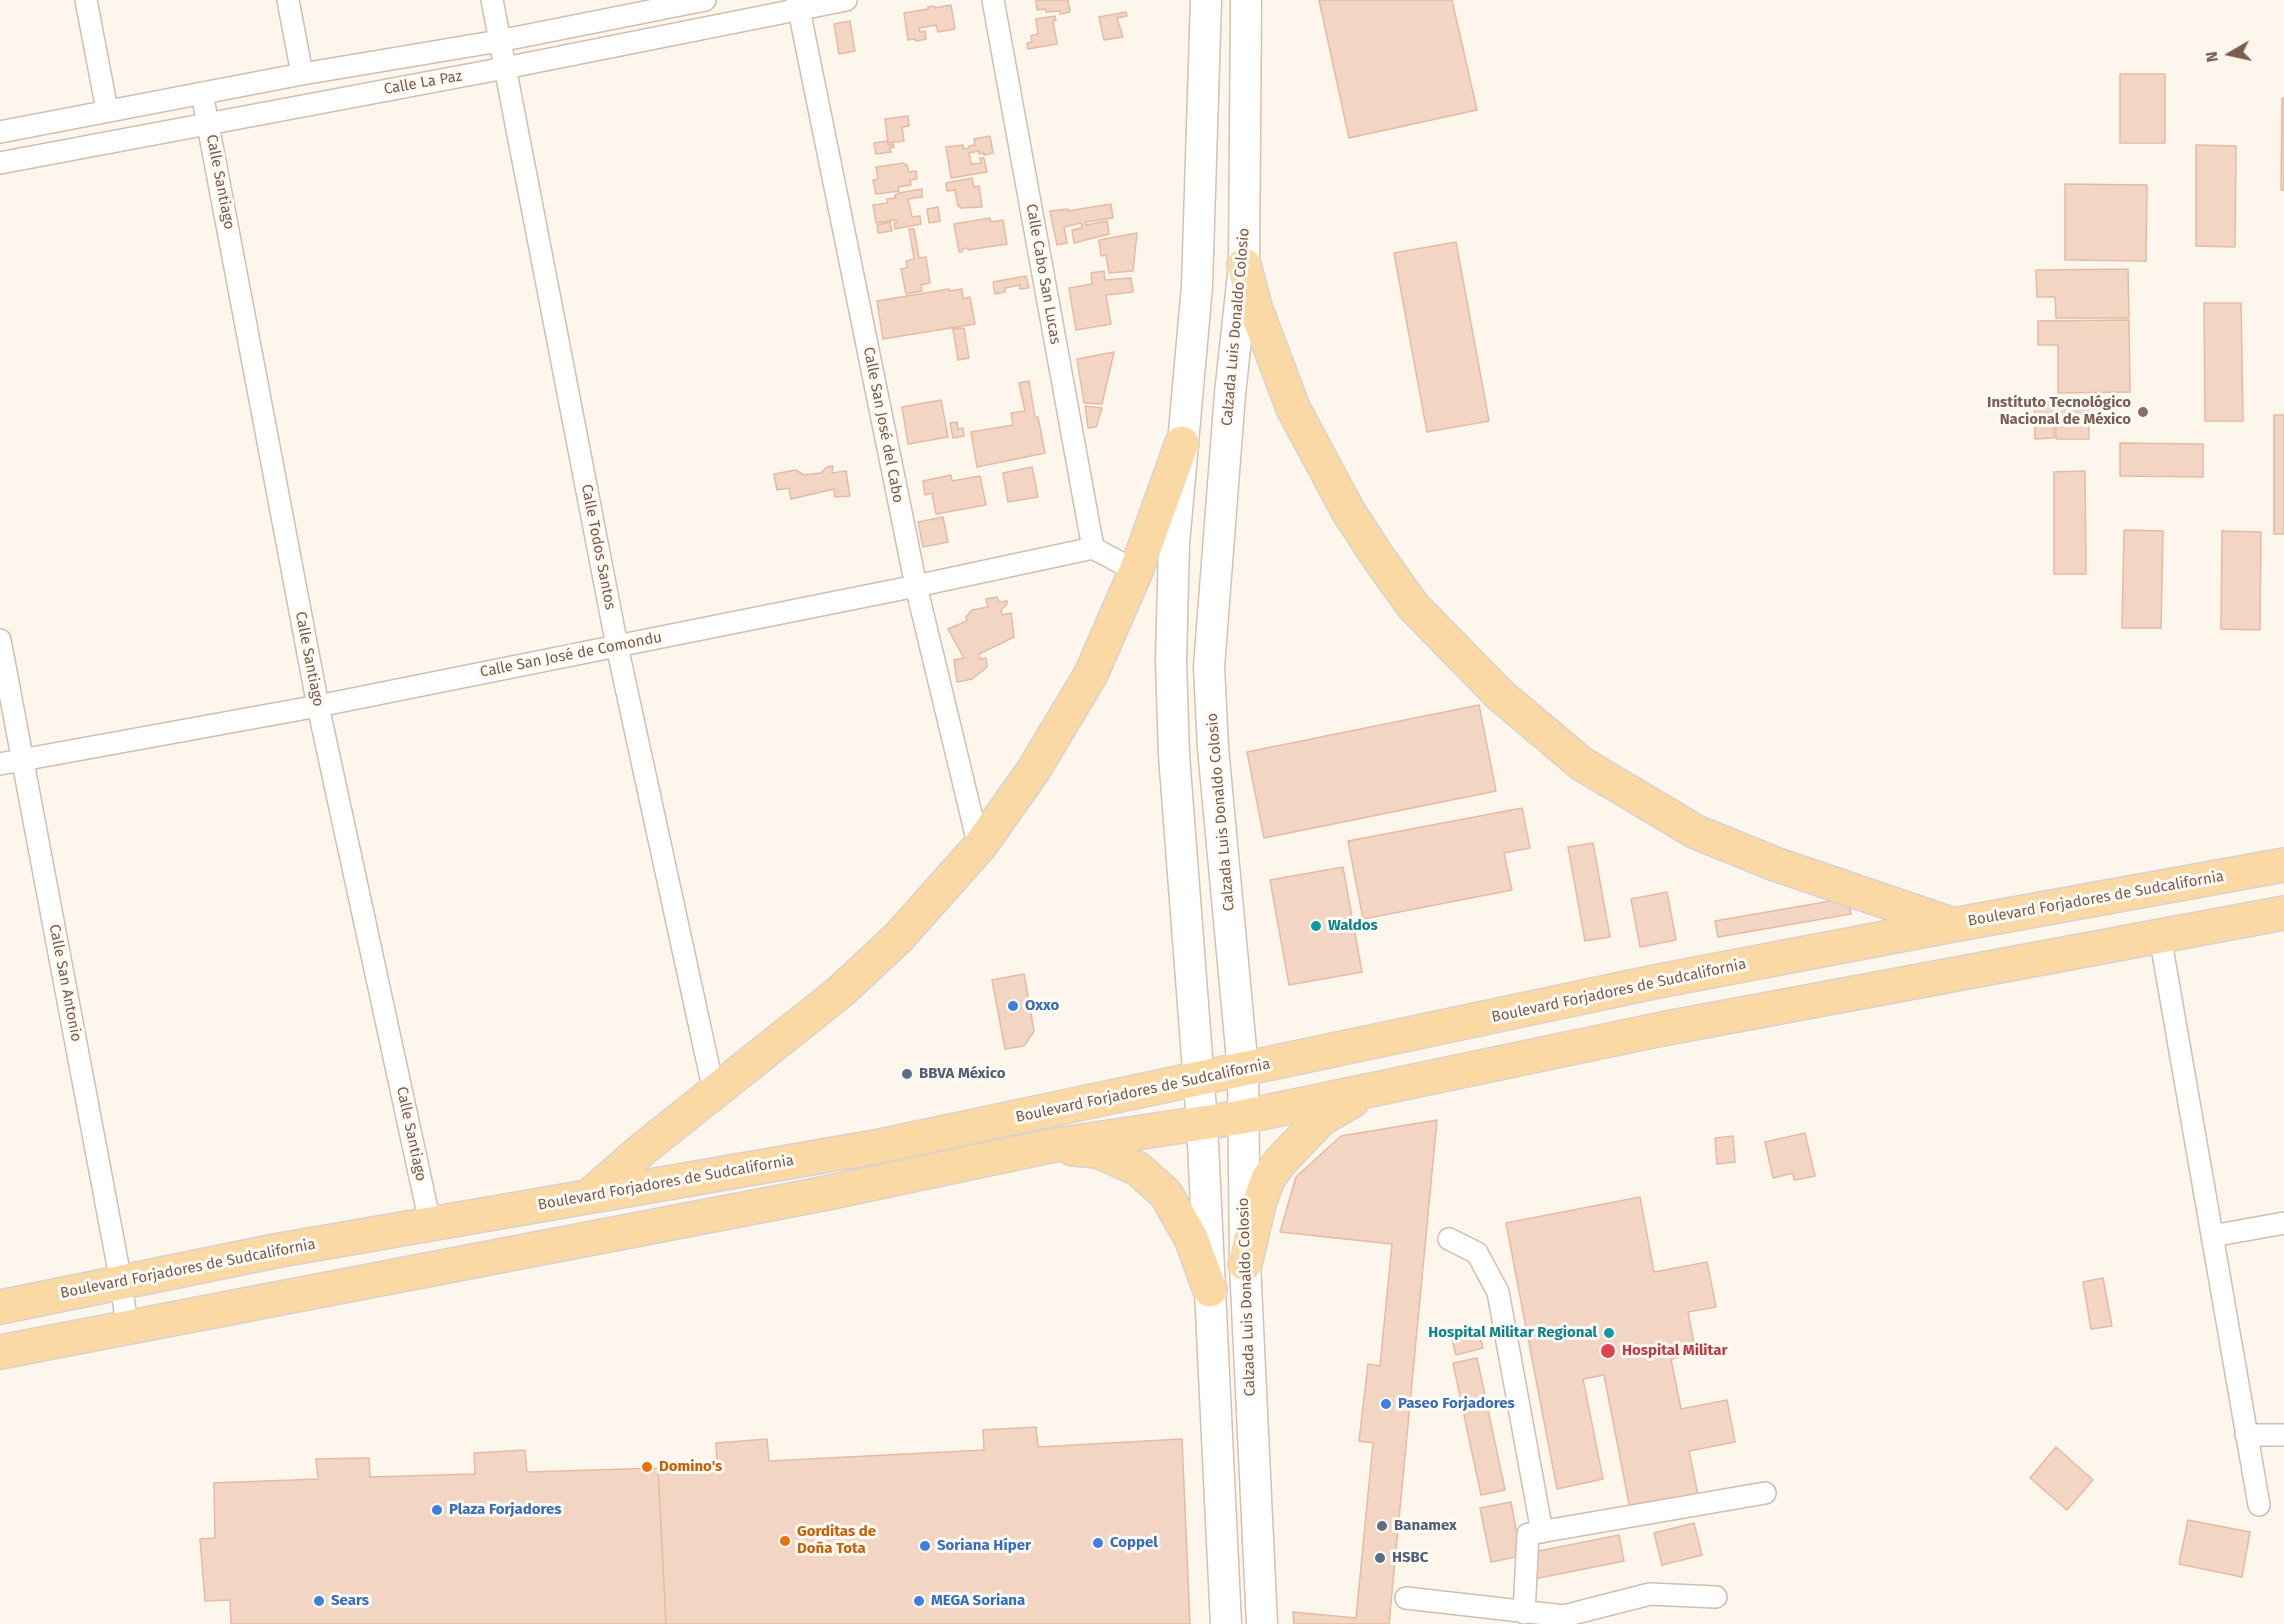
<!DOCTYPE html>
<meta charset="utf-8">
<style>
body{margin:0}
#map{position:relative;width:2284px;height:1624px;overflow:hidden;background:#fdf6ec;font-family:"Fira Sans",sans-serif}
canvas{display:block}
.north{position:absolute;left:2200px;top:24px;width:60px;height:60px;-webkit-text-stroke:4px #fffaf3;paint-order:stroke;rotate:261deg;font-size:16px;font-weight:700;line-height:24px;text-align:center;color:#7a5c4d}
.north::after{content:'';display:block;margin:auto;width:21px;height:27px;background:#7a5c4d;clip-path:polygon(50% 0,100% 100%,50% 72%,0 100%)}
</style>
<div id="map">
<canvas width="2284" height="1624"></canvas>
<div class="north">N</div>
</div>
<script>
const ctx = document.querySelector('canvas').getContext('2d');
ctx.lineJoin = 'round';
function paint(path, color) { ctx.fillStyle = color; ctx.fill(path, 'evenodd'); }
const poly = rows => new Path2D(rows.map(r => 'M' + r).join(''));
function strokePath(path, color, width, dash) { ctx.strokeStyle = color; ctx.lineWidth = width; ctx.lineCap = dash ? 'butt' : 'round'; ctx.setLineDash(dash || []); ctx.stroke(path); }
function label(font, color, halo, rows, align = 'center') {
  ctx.font = font + ' "Fira Sans",sans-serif'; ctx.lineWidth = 6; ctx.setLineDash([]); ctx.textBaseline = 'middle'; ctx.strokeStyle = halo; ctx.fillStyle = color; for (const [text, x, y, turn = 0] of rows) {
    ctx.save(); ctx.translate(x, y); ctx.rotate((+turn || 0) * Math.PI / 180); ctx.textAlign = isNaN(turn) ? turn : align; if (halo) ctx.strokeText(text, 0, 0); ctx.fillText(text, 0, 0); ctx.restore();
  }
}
const building = poly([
 [1036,0,1068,0,1070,12,1060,14,1060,11,1046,12,1045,9,1037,10,1036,0],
 [1319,0,1452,0,1477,110,1349,138,1319,0],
 [951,5,955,29,938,32,936,25,919,28,920,32,925,31,926,39,916,41,915,39,908,40,904,13,928,9,928,7,934,6,934,8,951,5],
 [1126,12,1127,16,1117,18,1123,37,1104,40,1099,17,1126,12],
 [1055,16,1056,20,1053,21,1057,44,1028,49,1027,43,1032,42,1031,36,1038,34,1036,19,1055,16],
 [850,21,855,51,839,54,834,24,850,21],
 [2120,74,2165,74,2165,143,2120,143,2120,74],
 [2282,98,2284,98,2284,190,2281,190,2282,98],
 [908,116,909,126,902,127,904,141,888,143,885,119,908,116],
 [990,136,993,153,984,155,984,153,979,154,979,151,969,153,971,164,981,163,980,158,984,158,987,172,951,178,946,147,963,145,963,149,969,148,969,146,975,145,974,139,990,136],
 [887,141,888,145,893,144,894,147,890,148,891,152,876,154,874,143,887,141],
 [2196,145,2236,146,2235,247,2196,246,2196,145],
 [904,163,905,165,907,165,909,172,916,171,917,179,910,180,911,185,898,187,899,191,876,194,873,180,878,179,876,167,904,163],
 [972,178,974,187,979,186,982,207,960,208,960,205,958,206,955,190,947,191,946,183,972,178],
 [2065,184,2147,185,2146,261,2065,260,2065,184],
 [922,189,922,197,908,199,912,217,920,216,921,224,895,229,894,223,897,222,896,220,876,223,873,205,888,203,887,199,895,198,895,195,899,193,922,189],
 [1111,204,1113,218,1086,222,1086,225,1107,221,1109,234,1074,243,1072,230,1082,228,1081,223,1064,227,1067,243,1057,245,1050,211,1068,209,1068,211,1111,204],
 [938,207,940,221,929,223,927,209,938,207],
 [990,218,991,222,1003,220,1007,244,968,250,968,248,962,249,962,252,959,252,954,224,990,218],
 [890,222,892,231,878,233,877,225,890,222],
 [909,229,914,229,919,258,926,257,930,283,921,285,922,291,906,294,901,269,907,268,906,261,914,259,909,229],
 [1137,233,1133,271,1109,273,1106,255,1101,256,1099,240,1137,233],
 [1456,242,1489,421,1427,432,1394,253,1456,242],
 [2128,269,2129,318,2056,318,2055,297,2037,297,2036,270,2128,269],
 [1104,271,1105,280,1131,278,1133,292,1106,295,1111,324,1076,330,1069,288,1092,284,1091,273,1104,271],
 [1026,276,1029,288,1020,289,1020,285,1005,288,1005,292,995,294,993,282,1026,276],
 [949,289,949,291,962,289,963,299,970,297,975,324,883,339,877,301,949,289],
 [2204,303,2241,303,2243,421,2205,421,2204,303],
 [2129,320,2130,392,2058,393,2058,345,2038,345,2038,321,2129,320],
 [964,328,969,358,958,360,953,329,964,328],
 [1114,352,1102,404,1084,403,1077,359,1114,352],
 [1029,381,1035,417,1038,417,1045,453,977,467,971,432,1013,425,1011,413,1025,411,1019,383,1029,381],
 [941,400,948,437,908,444,902,407,941,400],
 [2053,402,2054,438,2035,439,2034,403,2053,402],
 [2088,402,2089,439,2056,439,2055,404,2088,402],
 [1085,406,1102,408,1096,427,1088,428,1085,406],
 [2274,415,2284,415,2284,534,2274,534,2274,415],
 [957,422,958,429,963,428,964,436,953,438,950,423,957,422],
 [2120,443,2203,444,2203,477,2120,476,2120,443],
 [833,466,832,473,846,471,850,496,835,497,834,489,791,499,789,488,777,490,774,474,796,470,804,475,821,473,827,467,833,466],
 [1032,467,1038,497,1008,502,1003,473,1032,467],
 [2085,471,2086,574,2054,574,2054,472,2085,471],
 [951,475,952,481,980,476,986,505,936,514,932,493,925,495,923,481,951,475],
 [943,517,948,542,923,547,918,522,943,517],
 [2124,530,2163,531,2161,628,2122,628,2124,530],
 [2222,531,2261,532,2260,630,2221,629,2222,531],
 [997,597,999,602,1007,601,1007,604,1001,610,1002,615,1011,613,1014,637,979,654,980,659,986,658,987,667,972,679,957,682,954,660,964,658,948,629,967,621,966,617,972,610,988,607,986,599,997,597],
 [1479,705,1496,791,1264,838,1247,752,1479,705],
 [1522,808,1530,848,1504,853,1512,890,1363,919,1348,841,1522,808],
 [1593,843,1610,937,1585,941,1568,847,1593,843],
 [1343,867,1362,972,1289,985,1270,880,1343,867],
 [1667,892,1676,940,1640,947,1631,899,1667,892],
 [1848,898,1851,914,1718,937,1715,921,1848,898],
 [1024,974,1034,1031,1024,1046,1005,1049,992,980,1024,974],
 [1437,1120,1389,1624,1294,1624,1293,1612,1356,1618,1373,1443,1359,1441,1368,1364,1380,1366,1392,1244,1280,1232,1296,1177,1341,1136,1437,1120],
 [1805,1133,1815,1176,1794,1180,1793,1173,1773,1178,1765,1142,1805,1133],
 [1733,1136,1735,1162,1717,1164,1715,1138,1733,1136],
 [1640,1197,1654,1272,1707,1262,1716,1307,1688,1312,1696,1354,1671,1359,1681,1409,1727,1400,1735,1442,1689,1451,1698,1495,1630,1509,1604,1375,1583,1379,1603,1479,1557,1489,1506,1223,1640,1197],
 [2103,1278,2112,1326,2091,1329,2083,1282,2103,1278],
 [1478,1328,1483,1348,1456,1355,1451,1336,1478,1328],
 [1477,1358,1505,1490,1481,1495,1453,1363,1477,1358],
 [1036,1427,1038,1447,1182,1439,1190,1624,666,1624,658,1468,717,1464,716,1443,767,1439,769,1461,984,1450,983,1430,1036,1427],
 [2056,1447,2093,1480,2067,1510,2030,1478,2056,1447],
 [525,1450,527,1472,658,1468,666,1624,231,1624,230,1600,205,1601,200,1539,215,1538,214,1483,318,1479,316,1459,369,1458,370,1477,475,1474,474,1453,525,1450],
 [1511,1502,1521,1556,1491,1562,1480,1508,1511,1502],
 [2188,1520,2250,1532,2242,1577,2179,1564,2188,1520],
 [1694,1523,1702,1555,1662,1565,1654,1533,1694,1523],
 [1619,1535,1624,1561,1534,1579,1529,1553,1619,1535]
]);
const minor = poly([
 [86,0,107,110],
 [288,0,302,74],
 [492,0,617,646,714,1092],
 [797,0,916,586,979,847],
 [993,0,1093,548],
 [202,93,318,706,430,1223],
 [0,132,302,74,499,41,705,0],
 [0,163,505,68,846,0],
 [0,640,121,1282,127,1326],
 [0,764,318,706,916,586,1093,548,1136,571],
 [2160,936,2259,1505],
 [2212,1236,2284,1223],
 [1449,1239,1477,1253,1498,1292,1542,1532],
 [2246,1435,2284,1435],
 [1406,1598,1564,1616,1650,1594,1716,1597],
 [1524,1613,1528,1534,1765,1493]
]);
const secondary = poly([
 [1206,0,1197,286,1174,544,1171,661,1174,755,1202,1123,1226,1624],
 [1246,0,1244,265,1230,394,1209,667,1213,748,1243,1070,1245,1264,1262,1624]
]);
const primary = poly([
 [1244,265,1255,307,1293,408,1348,511,1378,557,1413,606,1500,695,1582,764,1696,832,1775,864,1951,924],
 [1073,1149,1098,1151,1138,1169,1166,1194,1191,1238,1210,1290],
 [589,1196,644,1148,840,992,898,938,979,847,1033,771,1091,674,1136,571,1182,443],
 [1245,1264,1259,1204,1268,1179,1279,1163,1321,1119,1352,1101],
 [0,1307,275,1251,875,1147,1654,982,1953,925,2284,865],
 [0,1352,827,1193,1050,1146,1242,1117,1662,1029,2284,913]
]);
const markers = [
 [2143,412,6,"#8d6e63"],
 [1316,926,6,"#0f9aa8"],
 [1013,1006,6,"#3f7fe0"],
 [907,1074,6,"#5c6f8a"],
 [1609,1333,6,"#0f9aa8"],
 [1608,1351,8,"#e0444e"],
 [1386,1404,6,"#3f7fe0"],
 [647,1467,6,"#e8710a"],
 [437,1510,6,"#3f7fe0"],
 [1382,1526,6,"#5c6f8a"],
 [785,1541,6,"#e8710a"],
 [1098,1543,6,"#3f7fe0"],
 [925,1546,6,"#3f7fe0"],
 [1380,1558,6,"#5c6f8a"],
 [319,1601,6,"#3f7fe0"],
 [919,1601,6,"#3f7fe0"]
];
const streetNames = [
 ["Calle La Paz",423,83,-10],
 ["Calle Santiago",220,182,79],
 ["Calle Cabo San Lucas",1043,274,80],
 ["Calzada Luis Donaldo Colosio",1236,327,-85],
 ["Calle San José del Cabo",883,425,79],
 ["Calle Todos Santos",598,547,79],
 ["Calle San José de Comondu",571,655,-11],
 ["Calle Santiago",309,659,79],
 ["Calzada Luis Donaldo Colosio",1221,812,-95],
 ["Boulevard Forjadores de Sudcalifornia",2096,899,-10],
 ["Calle San Antonio",65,983,79],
 ["Boulevard Forjadores de Sudcalifornia",1619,991,-12],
 ["Boulevard Forjadores de Sudcalifornia",1143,1091,-12],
 ["Calle Santiago",411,1134,78],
 ["Boulevard Forjadores de Sudcalifornia",666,1183,-10],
 ["Boulevard Forjadores de Sudcalifornia",188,1269,-11],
 ["Calzada Luis Donaldo Colosio",1247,1297,-92]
];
const educationNames = [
 ["Instituto Tecnológico",2131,403],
 ["Nacional de México",2131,420]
];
const cultureNames = [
 ["Waldos",1328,926],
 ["Hospital Militar Regional",1597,1333,"right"]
];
const shopNames = [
 ["Oxxo",1025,1006],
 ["Paseo Forjadores",1398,1404],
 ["Plaza Forjadores",449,1510],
 ["Coppel",1110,1543],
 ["Soriana Híper",937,1546],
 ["Sears",331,1601],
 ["MEGA Soriana",931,1601]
];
const serviceNames = [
 ["BBVA México",919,1074],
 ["Banamex",1394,1526],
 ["HSBC",1392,1558]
];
const healthNames = [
 ["Hospital Militar",1622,1351]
];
const foodNames = [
 ["Domino's",659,1467],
 ["Gorditas de",797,1532],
 ["Doña Tota",797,1549]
];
paint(building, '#f3d5c3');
strokePath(building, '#e6bba3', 1.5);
strokePath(minor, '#d1beb0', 24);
strokePath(secondary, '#d6c0b0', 33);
strokePath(primary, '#dad1cd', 36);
strokePath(minor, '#fff', 21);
strokePath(secondary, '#fff', 30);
strokePath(primary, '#fbd9a5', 33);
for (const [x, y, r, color] of markers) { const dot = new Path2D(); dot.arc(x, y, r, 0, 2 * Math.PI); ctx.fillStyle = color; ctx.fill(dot); strokePath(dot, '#fffaf3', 2); }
label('15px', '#7a5c4d', '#fffaf3', streetNames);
label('bold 15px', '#785e54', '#fffaf3', educationNames, 'right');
label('bold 15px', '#0d838f', '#fffaf3', cultureNames, 'left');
label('bold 15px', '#366cbe', '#fffaf3', shopNames, 'left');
label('bold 15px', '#4e5e75', '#fffaf3', serviceNames, 'left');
label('bold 15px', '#be3a42', '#fffaf3', healthNames, 'left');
label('bold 15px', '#c56008', '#fffaf3', foodNames, 'left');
</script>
